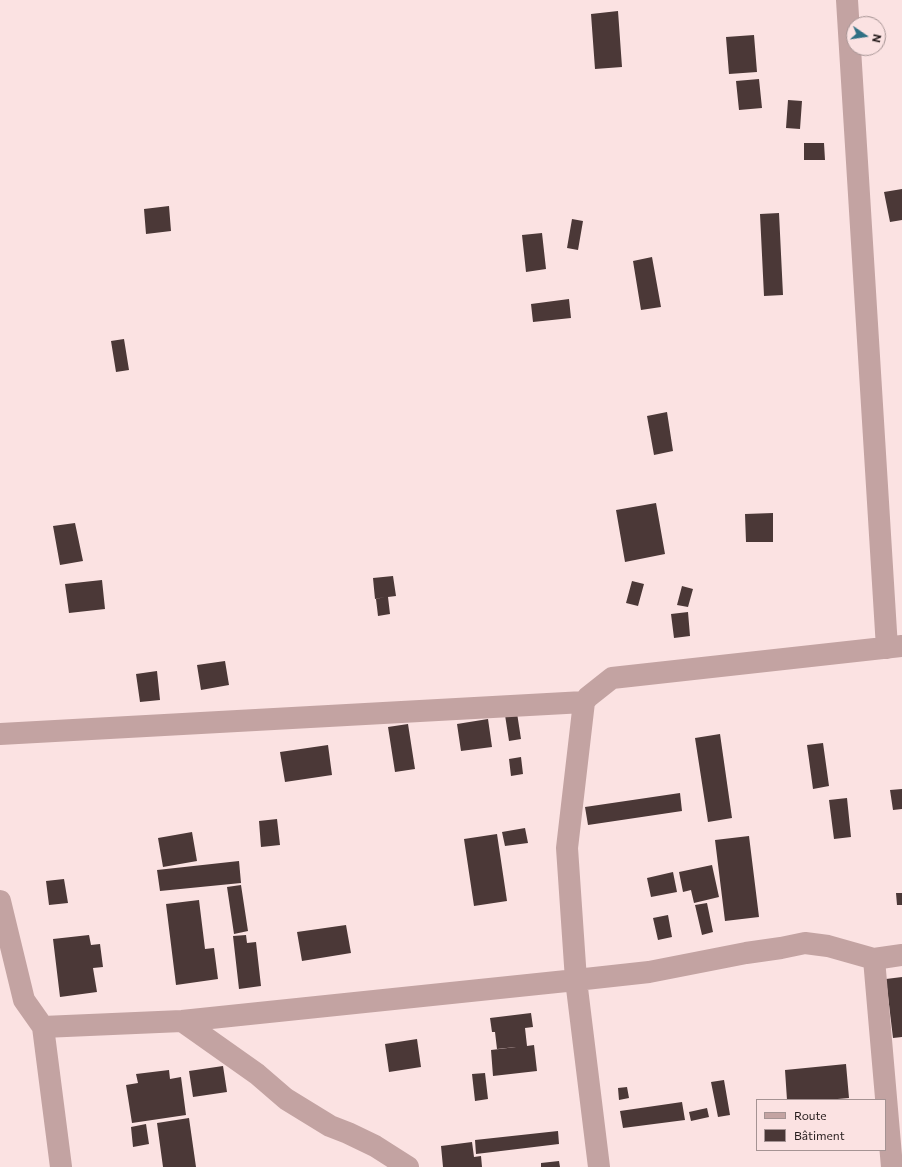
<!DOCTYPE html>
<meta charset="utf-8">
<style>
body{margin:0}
#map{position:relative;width:902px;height:1167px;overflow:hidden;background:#fbe2e2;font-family:Commissioner,sans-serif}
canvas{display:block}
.legend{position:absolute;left:756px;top:1099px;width:130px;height:52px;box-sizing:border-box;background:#fbe2e2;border:1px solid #a59393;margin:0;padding:5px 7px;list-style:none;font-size:12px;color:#251c1c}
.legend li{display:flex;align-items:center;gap:8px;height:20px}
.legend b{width:20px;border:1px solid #a59393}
.north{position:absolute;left:846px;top:16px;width:40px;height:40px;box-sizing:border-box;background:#fbe2e2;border:1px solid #a59393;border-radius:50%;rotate:103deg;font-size:11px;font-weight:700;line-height:16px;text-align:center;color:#251c1c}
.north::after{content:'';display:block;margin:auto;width:14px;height:18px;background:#307084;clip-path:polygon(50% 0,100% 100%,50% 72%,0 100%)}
</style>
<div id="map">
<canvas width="902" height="1167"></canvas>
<ul class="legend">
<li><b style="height:5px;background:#c3a3a2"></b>Route</li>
<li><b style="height:11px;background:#4b3837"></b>Bâtiment</li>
</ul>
<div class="north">N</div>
</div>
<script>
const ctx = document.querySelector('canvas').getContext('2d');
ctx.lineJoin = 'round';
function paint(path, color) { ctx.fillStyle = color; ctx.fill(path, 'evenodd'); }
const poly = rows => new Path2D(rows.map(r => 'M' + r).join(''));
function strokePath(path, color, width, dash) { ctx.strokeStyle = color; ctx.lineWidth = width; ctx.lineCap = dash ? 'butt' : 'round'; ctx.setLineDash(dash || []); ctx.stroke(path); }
const building = poly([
 [618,11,622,67,595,69,591,14],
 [754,35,757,72,729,74,726,37],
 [759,79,762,108,739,110,736,81],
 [788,100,802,101,800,129,786,128],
 [804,143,824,143,825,160,804,160],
 [902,189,902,220,890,222,884,192],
 [169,206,171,231,146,234,144,209],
 [779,213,783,295,764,296,760,214],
 [572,219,583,221,578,250,567,248],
 [542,233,546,269,526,272,522,235],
 [652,257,661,307,641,310,633,261],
 [569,299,571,318,533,322,531,304],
 [124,339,129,370,116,372,111,341],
 [667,412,673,451,654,455,647,416],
 [656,503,665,554,625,562,616,510],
 [773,513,773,542,746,542,745,514],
 [75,523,83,561,60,565,53,526],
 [393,576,396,596,388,597,390,614,378,616,376,599,385,597,375,599,373,578],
 [102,580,105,609,69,613,65,584],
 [632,581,644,584,638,606,626,603],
 [682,586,693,589,688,607,677,605],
 [688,612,690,636,674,638,671,614],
 [225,661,229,685,201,690,197,665],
 [157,671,160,700,140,702,136,674],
 [517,713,521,739,509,741,505,715],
 [488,719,492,747,461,751,457,724],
 [408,724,415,769,395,772,388,727],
 [720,734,732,818,708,822,695,738],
 [823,743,829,786,813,789,807,745],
 [328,745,332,775,285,782,280,752],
 [521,757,523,774,511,776,509,759],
 [902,789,902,809,893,810,890,790],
 [680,793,682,811,588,825,585,807],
 [847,798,851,837,834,839,829,800],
 [277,819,280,845,261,847,259,821],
 [525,828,528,843,505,846,502,832],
 [192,832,197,861,163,867,158,838],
 [497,834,507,901,474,906,464,839],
 [749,836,759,917,725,921,715,840],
 [239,861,241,883,160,891,157,870],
 [712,865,719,897,694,903,691,890,683,892,679,872],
 [673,872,677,892,651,897,647,878],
 [64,879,68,903,49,905,46,881],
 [241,885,248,931,234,934,227,887],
 [896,893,902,893,902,905,897,905],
 [199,900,205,949,214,948,218,979,176,985,166,904],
 [707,903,713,932,702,935,695,905],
 [668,915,672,937,658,940,653,918],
 [346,925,351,953,302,961,297,932],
 [89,935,91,945,100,944,103,967,93,968,97,992,60,997,53,939],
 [246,935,247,943,256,942,261,986,239,989,233,936],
 [902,977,902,1037,893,1038,886,979],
 [531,1013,533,1027,525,1028,527,1046,534,1045,537,1071,493,1076,491,1050,516,1047,497,1049,495,1032,492,1032,490,1018],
 [417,1039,421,1067,389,1072,385,1044],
 [846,1064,849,1098,826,1100,787,1100,785,1070],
 [223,1066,227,1092,193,1097,189,1071],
 [169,1070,170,1079,181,1077,186,1115,132,1123,126,1085,138,1083,136,1074],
 [485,1073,488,1099,475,1101,472,1074],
 [724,1080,730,1115,718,1117,711,1082],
 [627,1087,629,1098,619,1100,618,1088],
 [682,1102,685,1120,623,1128,620,1111],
 [707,1108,709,1117,691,1121,689,1112],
 [189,1118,196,1167,163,1167,157,1123],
 [146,1124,149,1144,133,1147,131,1127],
 [558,1131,559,1144,476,1154,475,1140],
 [472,1142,474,1157,481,1156,482,1167,443,1167,441,1146],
 [559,1161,560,1167,541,1167,541,1163]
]);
const minor = poly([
 [847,0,887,648],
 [0,734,584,702],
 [0,901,24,1000,43,1027,182,1021,576,980,649,972,746,953,781,948,805,943,828,946,874,959,902,955],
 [874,959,892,1167],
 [182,1021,257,1074,286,1099,330,1126,348,1133,375,1146,408,1167],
 [43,1027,61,1167],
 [599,1167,576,980,567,848,584,702,588,697,612,678,902,646]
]);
paint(building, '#4b3837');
strokePath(minor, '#c3a3a2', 22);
</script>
